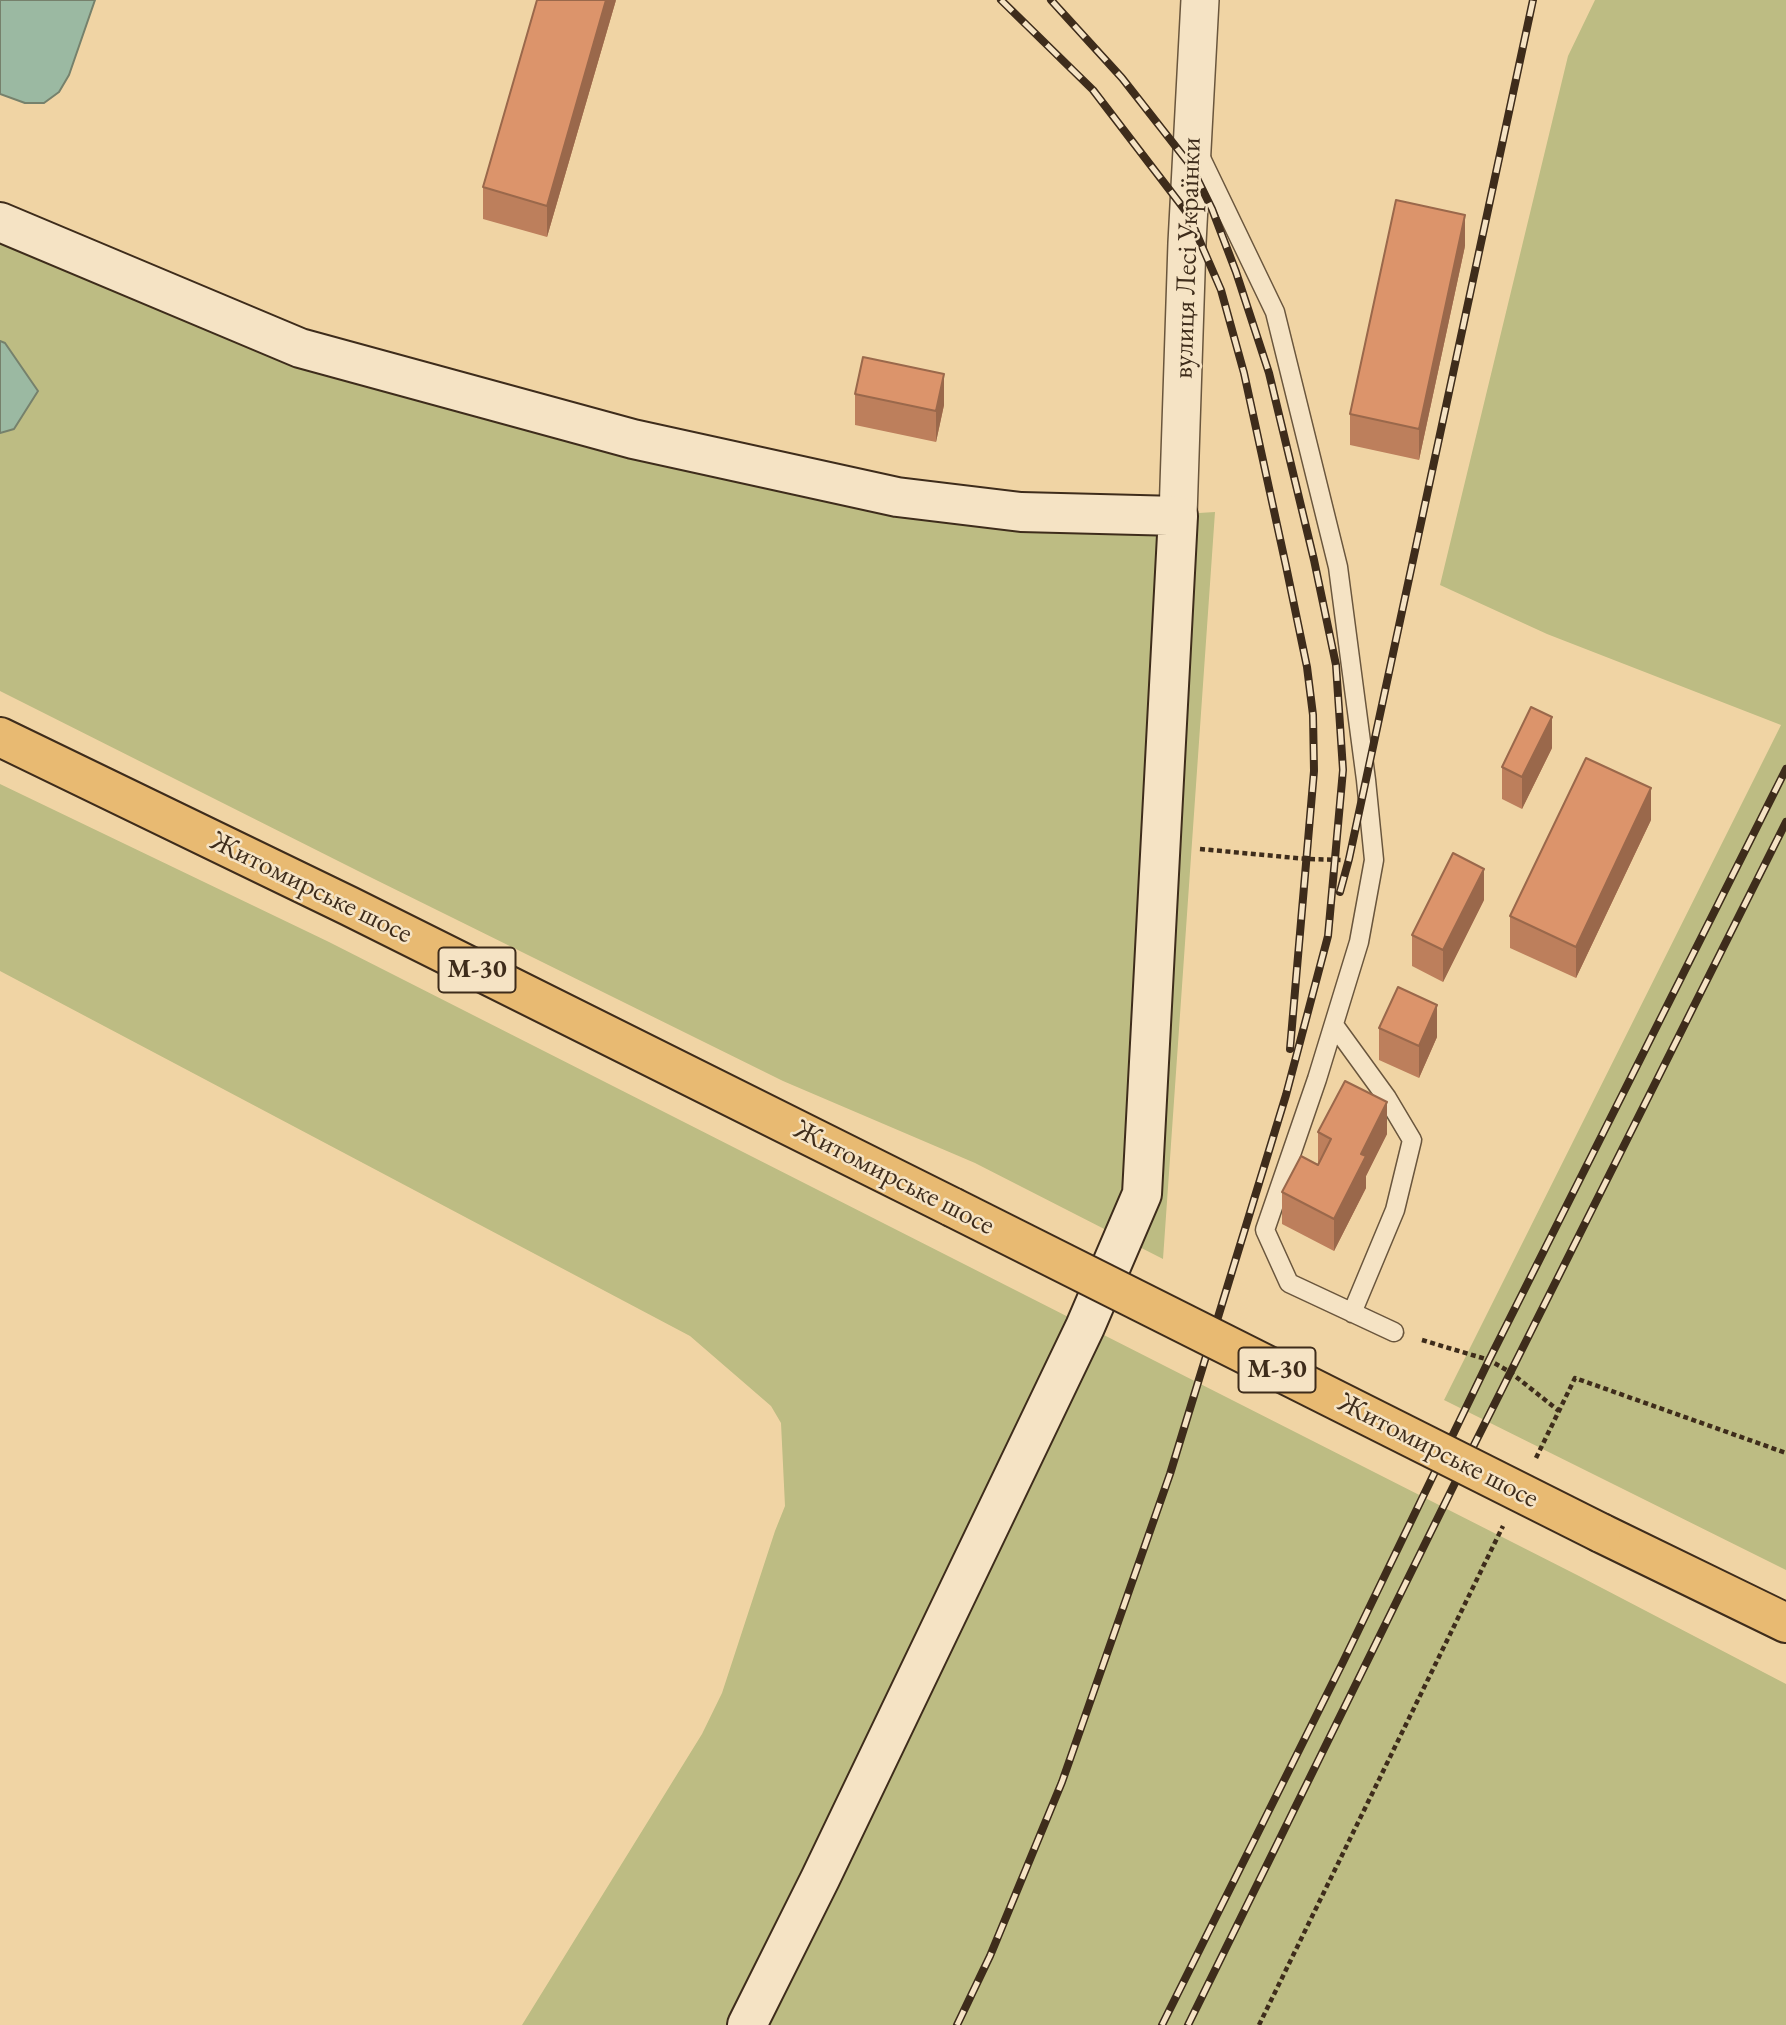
<!DOCTYPE html>
<meta charset="utf-8">
<style>
body{margin:0}
canvas{display:block;background:#f0d4a4}
</style>
<canvas width="1786" height="2025"></canvas>
<script>
const ctx = document.querySelector('canvas').getContext('2d');
ctx.lineJoin = 'round';
function paint(path, color) { ctx.fillStyle = color; ctx.fill(path, 'evenodd'); }
const poly = rows => new Path2D(rows.map(r => 'M' + r).join(''));
function strokePath(path, color, width, dash) { ctx.strokeStyle = color; ctx.lineWidth = width; ctx.lineCap = dash ? 'butt' : 'round'; ctx.setLineDash(dash || []); ctx.stroke(path); }
function label(font, color, halo, rows, align = 'center') {
  ctx.font = font + ' "EB Garamond",serif'; ctx.lineWidth = 5; ctx.setLineDash([]); ctx.textBaseline = 'middle'; ctx.strokeStyle = halo; ctx.fillStyle = color; for (const [text, x, y, turn = 0] of rows) {
    ctx.save(); ctx.translate(x, y); ctx.rotate((+turn || 0) * Math.PI / 180); ctx.textAlign = isNaN(turn) ? turn : align; if (halo) ctx.strokeText(text, 0, 0); ctx.fillText(text, 0, 0); ctx.restore();
  }
}
const green = poly([
 [1595,0,1786,0,1786,1570,1444,1400,1781,725,1547,634,1440,585,1568,56],
 [0,222,205,309,633,439,1150,516,1215,512,1163,1259,975,1163,783,1081,366,875,0,691],
 [0,784,329,942,1579,1576,1786,1684,1786,2025,522,2025,702,1734,722,1693,775,1531,785,1506,781,1423,771,1406,690,1336,0,971]
]);
const water = poly([
 [0,0,95,0,69,75,59,92,44,103,25,103,0,94,0,0],
 [0,341,5,343,38,391,14,429,0,433,0,341]
]);
const path = poly([
 [1200,849,1307,859,1344,860],
 [1422,1340,1489,1360,1510,1372,1559,1411],
 [1536,1458,1575,1378,1786,1453],
 [1259,2025,1503,1526]
]);
const lane = poly([
 [1200,156,1275,312,1338,567,1366,780,1374,860,1359,942,1317,1079,1265,1230,1289,1283,1394,1332],
 [1334,1025,1387,1098,1412,1140,1395,1210,1352,1313]
]);
const street = poly([
 [1178,516,1187,243,1200,0]
]);
const secondary = poly([
 [0,222,300,348,633,439,897,497,1021,512,1178,516,1142,1194,1085,1327,820,1879,747,2025]
]);
const highway = poly([
 [0,737,349,906,952,1207],
 [1601,1533,1786,1623]
]);
const rail = poly([
 [1001,0,1093,90,1188,214,1221,290,1244,373,1286,566,1307,667,1313,715,1314,771,1290,1049],
 [1340,892,1349,859,1533,0],
 [957,2025,990,1956,1062,1782,1170,1474,1286,1095,1328,936,1343,770,1336,665,1314,560,1269,373,1236,272,1212,209,1191,166,1122,78,1051,0],
 [1162,2025,1343,1662,1489,1360,1786,769],
 [1188,2025,1454,1485,1786,822]
]);
const highwayBridge = poly([
 [952,1207,1601,1533]
]);
const wall = poly([
 [616,0,547,237,483,219,483,187],
 [1465,246,1419,460,1350,445,1350,414],
 [855,394,944,405,936,442,855,425],
 [1552,748,1522,809,1502,799,1502,767],
 [1651,820,1576,978,1510,948,1510,916],
 [1484,900,1443,982,1412,966,1412,935],
 [1379,1028,1437,1037,1419,1078,1379,1060],
 [1318,1132,1387,1134,1366,1176,1366,1188,1334,1251,1282,1224,1282,1192,1318,1164]
]);
const shadedWall = poly([
 [606,0,616,0,547,237,547,206],
 [1465,215,1465,246,1419,460,1419,429],
 [944,374,944,405,936,442,936,411],
 [1552,717,1552,748,1522,809,1522,777],
 [1651,788,1651,820,1576,978,1576,947],
 [1484,869,1484,900,1443,982,1443,950],
 [1437,1005,1437,1037,1419,1078,1419,1046],
 [1387,1102,1387,1134,1366,1176,1366,1188,1334,1251,1334,1219,1361,1154]
]);
const building = poly([
 [537,0,606,0,547,206,483,187,537,0],
 [1396,200,1465,215,1419,429,1350,414,1396,200],
 [863,357,944,374,936,411,855,394,863,357],
 [1531,707,1552,717,1522,777,1502,767,1531,707],
 [1586,758,1651,788,1576,947,1510,916,1586,758],
 [1453,853,1484,869,1443,950,1412,935,1453,853],
 [1398,987,1437,1005,1419,1046,1379,1028,1398,987],
 [1345,1081,1387,1102,1361,1154,1366,1156,1334,1219,1282,1192,1301,1156,1318,1165,1331,1139,1318,1132,1345,1081]
]);
const shields = [
 [477,970,77],
 [1277,1370,77]
];
const shieldNames = [
 ["М-30",477,970],
 ["М-30",1277,1370]
];
const streetNames = [
 ["вулиця Лесі Українки",1188,258,-88],
 ["Житомирське шосе",311,888,26],
 ["Житомирське шосе",894,1178,27],
 ["Житомирське шосе",1438,1451,27]
];
paint(green, '#bdbc83');
paint(water, '#9bb9a2');
strokePath(water, '#76816c', 2);
strokePath(lane, '#6a563d', 21);
strokePath(street, '#6a563d', 40);
strokePath(secondary, '#3e2c1b', 42);
strokePath(highway, '#3e2c1b', 42);
strokePath(path, '#3e2c1b', 4.5, [5, 3.5]);
strokePath(lane, '#f5e3c4', 18);
strokePath(street, '#f5e3c4', 37);
strokePath(secondary, '#f5e3c4', 38);
strokePath(highway, '#e8ba72', 38);
strokePath(rail, '#3e2c1b', 8);
strokePath(rail, '#f5e3c4', 5, [16]);
strokePath(highwayBridge, '#3e2c1b', 42, []);
strokePath(highwayBridge, '#e8ba72', 38);
paint(wall, '#bd7f5c');
paint(shadedWall, '#9a684b');
paint(building, '#dc946b');
strokePath(building, '#9a684b', 2);
for (const [x, y, w] of shields) { const box = new Path2D(); box.roundRect(x - w / 2, y - 22.5, w, 45, 5); ctx.fillStyle = '#f5e3c4'; ctx.fill(box); strokePath(box, '#3e2c1b', 2); }
label('bold 26px', '#3e2c1b', null, shieldNames);
label('28px', '#3e2c1b', '#f5e3c4', streetNames);
</script>
